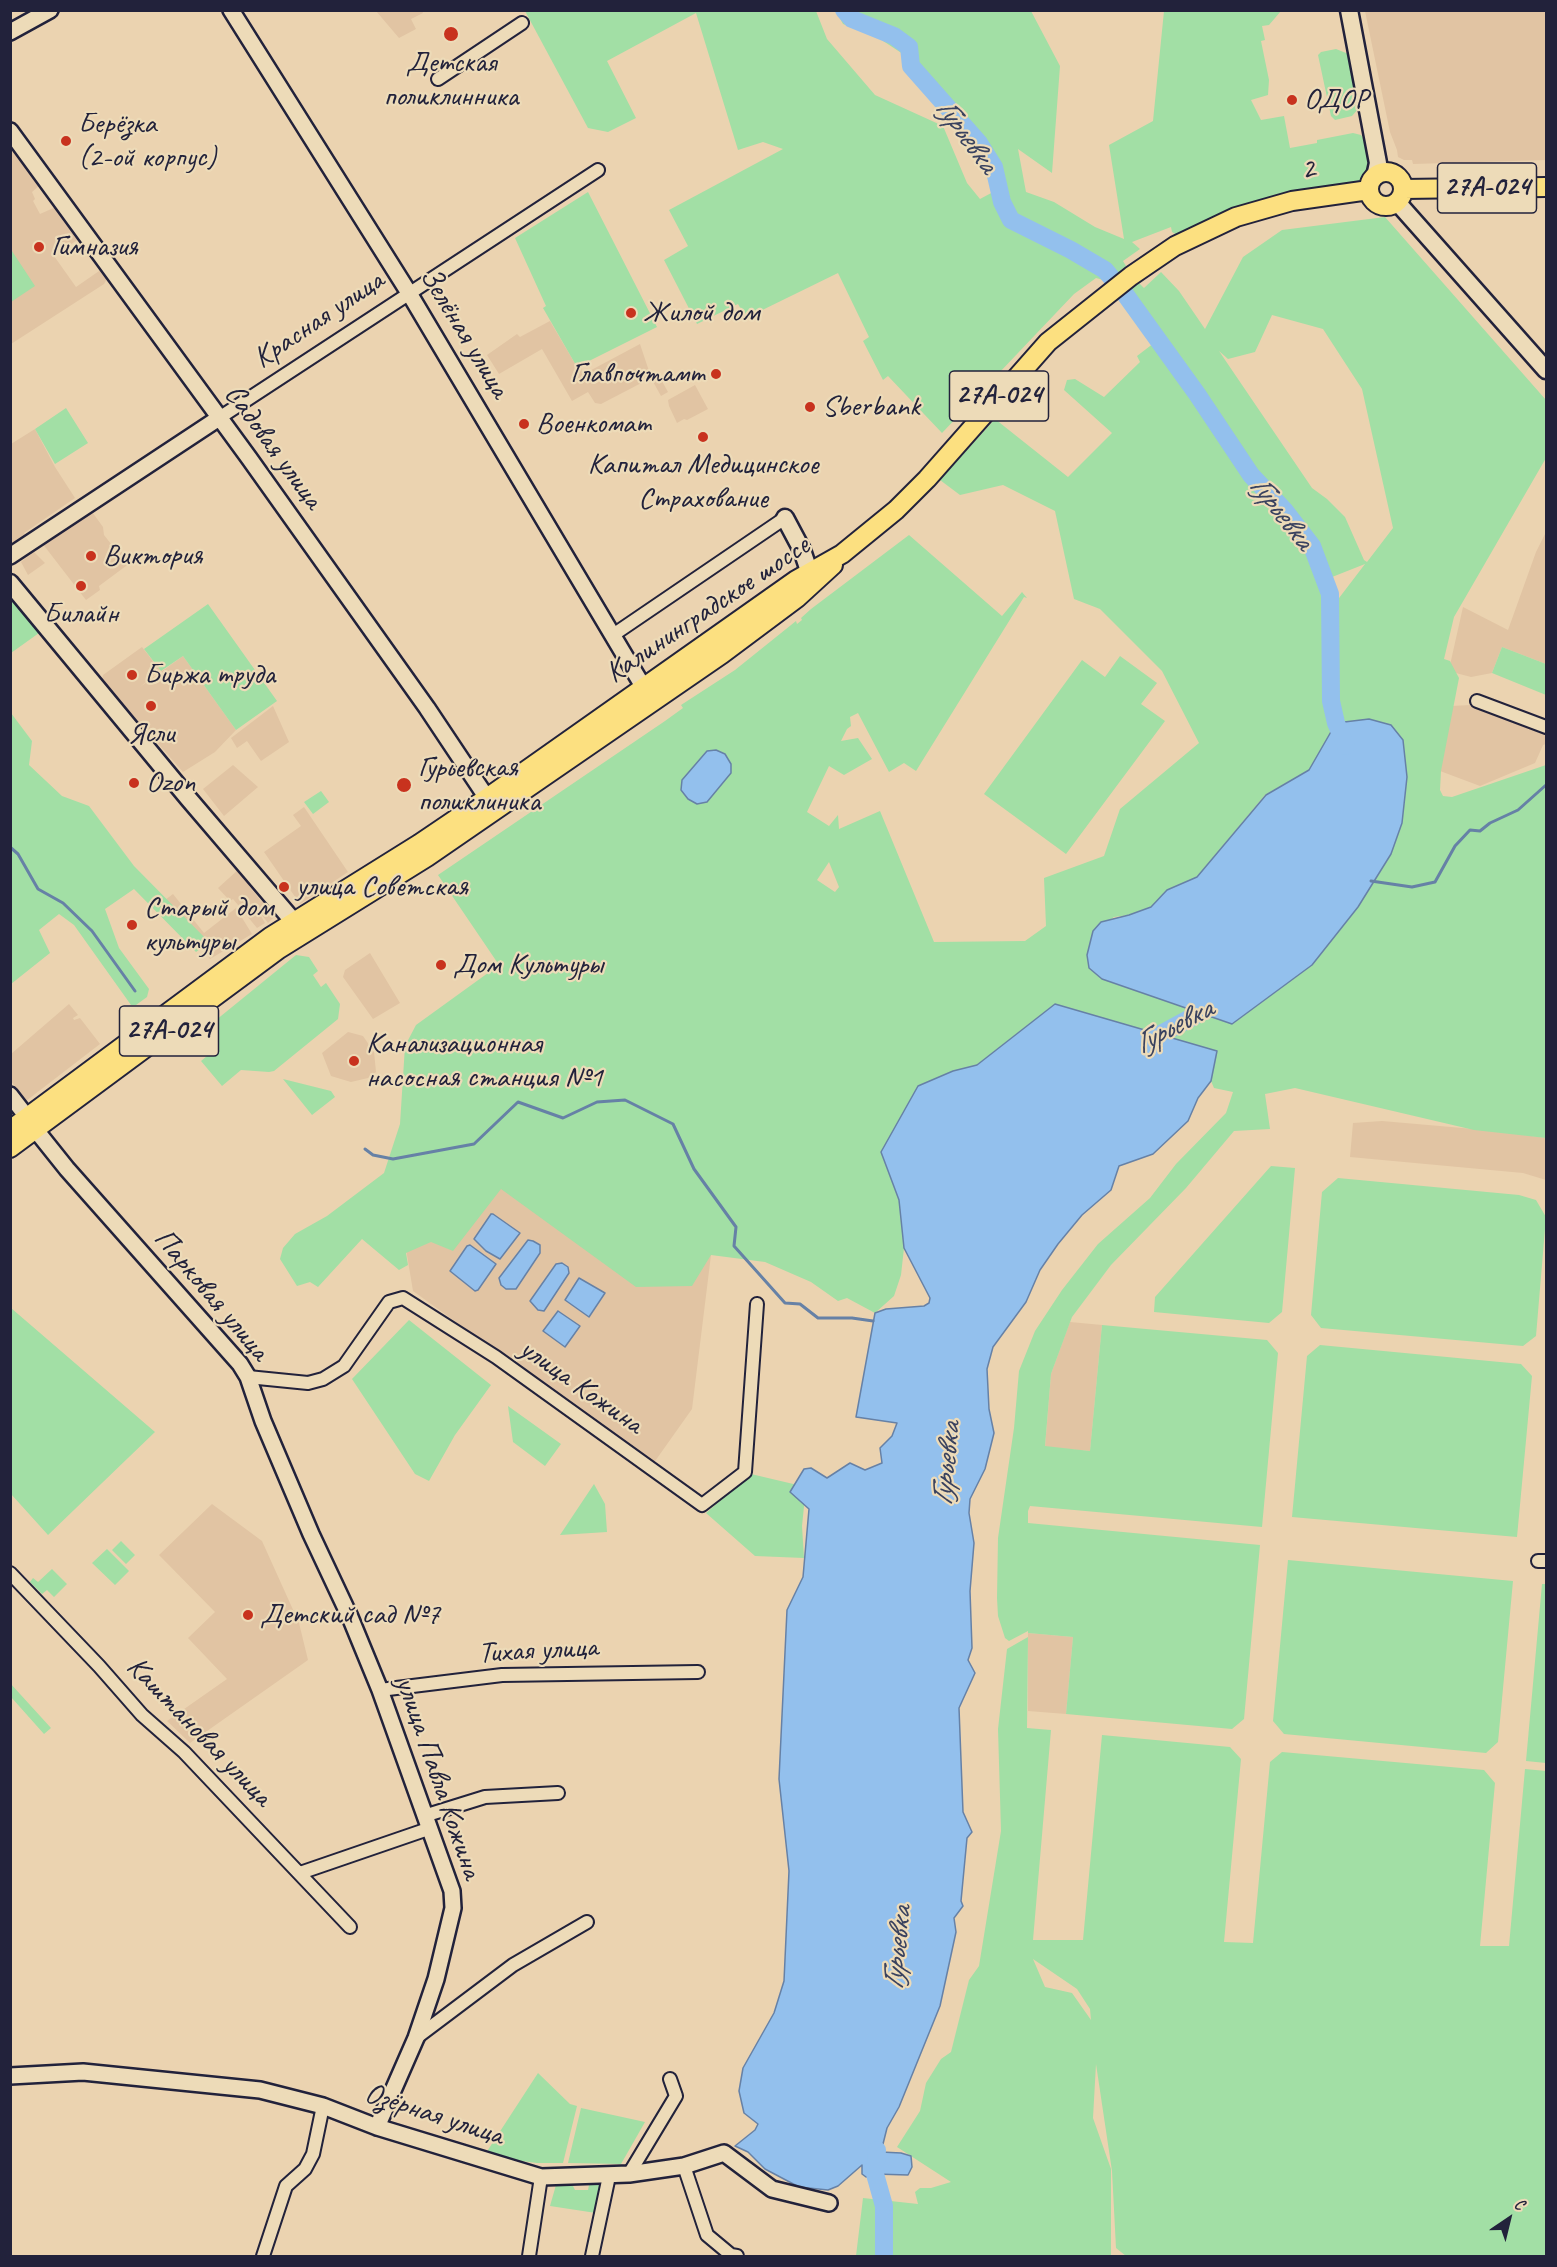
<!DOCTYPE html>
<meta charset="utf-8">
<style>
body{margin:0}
#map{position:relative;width:1557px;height:2267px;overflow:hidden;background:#ebd3b0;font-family:Caveat,sans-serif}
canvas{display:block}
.frame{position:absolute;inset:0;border:12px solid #22223b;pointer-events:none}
.north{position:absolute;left:1479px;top:2189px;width:60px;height:60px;-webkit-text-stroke:4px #eddbb8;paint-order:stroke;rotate:35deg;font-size:16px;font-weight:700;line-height:24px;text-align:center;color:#22223b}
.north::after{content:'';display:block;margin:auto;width:21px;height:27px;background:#22223b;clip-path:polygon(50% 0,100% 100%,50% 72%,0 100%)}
</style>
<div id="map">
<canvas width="1557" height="2267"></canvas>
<div class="frame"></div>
<div class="north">С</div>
</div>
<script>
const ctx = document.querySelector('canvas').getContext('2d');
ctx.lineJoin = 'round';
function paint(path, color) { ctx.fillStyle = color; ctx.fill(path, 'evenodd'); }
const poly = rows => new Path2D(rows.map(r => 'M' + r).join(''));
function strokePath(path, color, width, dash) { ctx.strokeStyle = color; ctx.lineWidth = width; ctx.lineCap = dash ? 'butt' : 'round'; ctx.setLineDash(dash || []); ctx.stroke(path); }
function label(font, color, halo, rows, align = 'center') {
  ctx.font = font + ' Caveat,sans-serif'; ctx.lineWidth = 4.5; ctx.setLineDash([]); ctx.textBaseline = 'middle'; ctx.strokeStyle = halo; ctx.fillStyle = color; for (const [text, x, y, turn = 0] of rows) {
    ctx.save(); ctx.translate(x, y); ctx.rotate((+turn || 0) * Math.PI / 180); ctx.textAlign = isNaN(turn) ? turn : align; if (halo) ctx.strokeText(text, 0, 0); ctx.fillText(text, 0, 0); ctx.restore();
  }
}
const built = poly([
 [422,11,423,13,411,19,416,29,399,38,376,11],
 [1365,11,1546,11,1546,160,1413,164,1412,160,1404,160,1398,157,1397,150,1390,132],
 [10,140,40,181,40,185,32,192,35,199,33,201,40,214,58,206,80,238,54,256,76,287,102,269,108,277,104,284,11,344],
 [550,321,577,367,581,366,582,375,640,344,651,377,658,374,668,392,661,396,651,378,601,404,595,403,588,392,572,401,542,349,499,374,487,355,517,334,520,337],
 [695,385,708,409,687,420,684,419,677,423,669,406,668,400],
 [35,429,55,467,75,498,24,533,28,539,13,549,10,545,11,444],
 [90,509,103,527,104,535,115,549,120,550,130,563,99,586,100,590,86,600,42,543],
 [1546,532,1546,664,1502,647,1492,673,1471,677,1452,672,1450,665,1463,607,1508,630,1536,552],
 [34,552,45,563,28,575,21,562],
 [142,647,160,670,140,687,183,656,236,730,215,752,183,772,102,680,103,675],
 [1491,704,1546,727,1546,744,1543,745,1535,763,1480,786,1440,771,1451,706],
 [273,706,289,742,261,761,247,741,237,748,231,738],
 [233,765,258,787,224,816,203,789],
 [304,807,348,872,300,904,264,852,301,826,293,815],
 [239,869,252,884,249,886,261,901,259,903,265,899,277,914,268,923,255,906,265,923,257,928,233,899,230,901,218,888],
 [173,894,204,933,236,908,252,934,210,959,165,900],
 [370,953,400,1003,373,1019,343,977,345,970],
 [69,1004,78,1015,73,1018,74,1020,80,1018,100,1044,26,1101,11,1081,11,1054],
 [348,1032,363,1036,374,1052,376,1072,368,1078,351,1082,331,1076,322,1053],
 [1382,1121,1497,1131,1546,1138,1546,1180,1523,1173,1350,1157,1353,1123],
 [408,1152,711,1255,692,1409,653,1464,413,1291,394,1177],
 [1070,1322,1102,1325,1090,1451,1045,1447,1051,1374],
 [212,1504,262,1541,299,1623,308,1660,190,1743,167,1721,227,1679,188,1638,215,1612,159,1555],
 [1028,1633,1073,1637,1066,1714,1028,1711]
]);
const green = poly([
 [525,11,816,11,827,39,875,95,943,126,967,183,980,199,995,191,993,171,966,133,956,127,933,102,910,69,909,58,877,37,843,24,836,11,1031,11,1060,66,1052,173,1018,149,1026,192,1054,202,1095,227,1124,239,1109,145,1153,121,1164,11,1281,11,1269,25,1262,26,1265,40,1261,41,1269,80,1268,95,1251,100,1261,120,1284,116,1290,148,1317,143,1317,140,1353,133,1361,135,1368,144,1371,172,1366,179,1358,184,1289,193,1234,208,1177,235,1172,232,1171,227,1132,242,1140,249,1123,261,1126,266,1121,270,1134,286,1139,283,1144,288,1161,272,1179,291,1205,329,1243,257,1282,230,1385,217,1546,400,1546,458,1454,617,1444,659,1450,661,1459,678,1441,771,1440,790,1443,796,1452,797,1546,765,1546,1138,1474,1130,1295,1088,1265,1094,1270,1129,1234,1131,1186,1188,1111,1265,1072,1317,1051,1374,1045,1446,1090,1451,1102,1325,1267,1340,1278,1353,1262,1527,1030,1506,1028,1511,1028,1523,1260,1545,1244,1719,1232,1729,1066,1714,1073,1637,1028,1633,1028,1631,1009,1641,1005,1638,998,1616,997,1598,998,1538,1014,1428,1019,1371,1035,1331,1062,1290,1098,1244,1150,1198,1176,1164,1226,1113,1233,1092,1214,1088,1211,1081,1217,1051,1055,1004,977,1065,953,1071,881,1152,899,1200,904,1248,901,1275,894,1296,875,1313,847,1298,838,1301,811,1282,765,1262,711,1255,692,1286,636,1287,501,1189,453,1251,431,1242,406,1253,408,1265,399,1270,362,1239,318,1287,310,1282,297,1286,280,1259,283,1248,295,1234,327,1216,384,1173,400,1124,405,1046,416,1025,499,965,438,875,665,721,683,708,681,705,735,670,796,621,797,624,802,620,801,618,811,609,909,535,1002,616,1022,592,1027,598,1024,597,916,771,904,763,889,772,858,713,850,717,851,726,847,729,841,741,858,738,872,759,844,775,829,766,807,812,829,826,838,815,839,829,880,811,934,942,1025,941,1046,926,1044,878,1104,856,1120,809,1199,743,1162,671,1100,609,1074,599,1055,511,1003,485,960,495,940,480,995,419,1068,477,1112,433,1064,390,1067,380,1075,379,1104,397,1140,362,1137,356,1154,343,1123,301,1121,297,1126,292,1114,276,1107,281,1096,278,1074,294,942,433,888,376,883,380,863,341,869,337,838,273,746,318,738,304,697,324,664,260,688,246,669,210,783,149,763,142,738,150,696,13,607,61,636,118,608,132,588,128],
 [1272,315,1323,329,1362,389,1393,528,1367,562,1364,560,1345,517,1327,499,1312,488,1219,351,1228,359,1255,352],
 [1365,564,1336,602,1336,601,1322,581],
 [1336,723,1407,777,1402,823,1391,854,1360,904,1312,965,1232,1024,1102,979,1089,968,1087,955,1093,932,1114,917,1129,915,1151,907,1167,890,1197,877,1265,795,1309,770],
 [829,862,839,887,835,892,817,880],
 [1336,49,1351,55,1359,108,1352,116,1335,120,1331,116,1318,55,1321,52],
 [588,192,657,327,577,367,543,308,546,306,515,238],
 [10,248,35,286,11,302,10,302],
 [66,408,88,443,55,464,35,429],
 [11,600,39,633,11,653,10,653],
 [208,604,277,701,236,730,183,656,161,671,144,649],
 [1502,647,1546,664,1546,695,1492,673],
 [1120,656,1157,683,1141,704,1165,721,1066,854,984,794,1082,660,1105,677],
 [11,713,32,741,29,765,62,796,89,806,134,866,209,942,196,952,134,889,105,909,119,948,149,989,147,997,136,1005,131,1005,74,925,59,914,39,930,50,953,11,984],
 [321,791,329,802,313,814,304,802],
 [296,955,309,957,318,971,313,975,321,987,326,983,340,1004,338,1019,274,1071,269,1072,241,1070,222,1086,201,1061,218,1047,208,1048,205,1029],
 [283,1079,331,1091,335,1097,312,1115],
 [1271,1166,1295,1168,1282,1312,1269,1323,1154,1312,1155,1297],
 [1338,1178,1519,1195,1536,1200,1546,1217,1536,1336,1523,1346,1321,1328,1311,1315,1322,1192],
 [11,1308,155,1432,48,1535,11,1494],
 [409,1320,491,1385,455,1435,429,1481,415,1474,352,1379],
 [1320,1345,1521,1364,1532,1376,1517,1537,1292,1517,1307,1356],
 [508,1406,561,1444,545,1466,513,1442],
 [751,1474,806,1487,802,1526,804,1558,755,1556,706,1513],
 [594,1484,605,1504,607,1532,560,1535],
 [121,1541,135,1555,126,1564,112,1550],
 [107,1549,129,1571,115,1585,92,1563],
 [1288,1560,1513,1581,1498,1742,1486,1753,1284,1734,1273,1721],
 [52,1569,67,1584,54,1597,47,1590,42,1594,30,1582,33,1578,38,1582],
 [1542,1584,1546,1584,1546,1763,1526,1761],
 [1028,1637,1027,1728,1051,1730,1033,1940,1083,1940,1102,1735,1230,1747,1241,1759,1224,1942,1253,1943,1270,1762,1282,1752,1484,1770,1495,1783,1480,1946,1509,1946,1525,1769,1546,1771,1546,2256,1126,2256,1116,2248,1112,2171,1096,2064,1093,2118,1111,2169,1111,2256,856,2256,863,2198,918,2204,915,2192,920,2188,931,2188,951,2182,897,2147,920,2111,926,2083,941,2059,951,2052,969,1980,979,1966,1001,1831,998,1729,1007,1649],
 [1033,1959,1077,1989,1090,2009,1091,2020,1072,1993,1045,1987],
 [10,1683,51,1728,44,1734,11,1697],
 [538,2073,570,2104,577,2106,563,2163,537,2163,484,2156],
 [581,2108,645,2122,621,2164,568,2163],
 [556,2185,573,2186,575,2190,588,2190,589,2185,601,2185,596,2213,550,2206]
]);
const water = poly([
 [1369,719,1391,725,1403,740,1407,777,1402,823,1391,854,1358,907,1312,965,1232,1024,1102,979,1089,968,1087,955,1093,931,1101,922,1129,915,1151,907,1167,890,1197,877,1266,795,1309,770,1336,723,1369,719],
 [716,750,725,754,731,764,731,773,707,802,697,804,688,799,681,790,682,780,707,751,716,750],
 [1055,1004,1217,1051,1211,1081,1198,1098,1188,1121,1153,1154,1119,1166,1111,1190,1082,1215,1058,1244,1040,1270,1026,1302,993,1347,987,1369,989,1409,994,1433,985,1469,970,1499,969,1513,974,1543,970,1591,972,1648,968,1660,975,1673,959,1708,963,1812,972,1832,967,1838,961,1901,963,1906,954,1918,956,1932,940,2006,899,2107,887,2128,881,2152,901,2153,911,2156,912,2167,908,2175,875,2174,866,2177,862,2174,862,2165,838,2186,828,2190,799,2187,765,2169,748,2152,735,2146,755,2130,758,2124,744,2113,739,2091,743,2068,774,2013,784,1981,789,1871,779,1779,787,1610,803,1577,809,1509,790,1492,804,1469,811,1468,827,1478,850,1463,865,1470,882,1463,880,1448,892,1436,897,1423,856,1417,875,1313,886,1309,924,1306,929,1303,930,1298,904,1248,899,1200,881,1152,918,1086,953,1071,977,1065,1055,1004],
 [491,1214,493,1214,520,1233,500,1259,486,1251,474,1239,491,1214],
 [528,1240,533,1241,540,1245,540,1253,516,1289,506,1289,501,1285,499,1278,528,1240],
 [470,1245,496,1264,478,1290,475,1291,450,1271,467,1246,470,1245],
 [562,1263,568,1267,569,1273,544,1311,538,1310,530,1301,556,1264,562,1263],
 [579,1278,605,1293,589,1317,565,1300,579,1278],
 [558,1311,580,1326,565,1347,543,1331,558,1311]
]);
const stream = poly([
 [10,847,18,854,38,889,63,903,92,931,135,991],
 [1371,881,1412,887,1435,882,1455,846,1470,830,1480,831,1490,823,1518,810,1546,785],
 [365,1149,373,1155,393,1159,474,1144,518,1102,563,1118,597,1102,625,1100,673,1124,694,1169,736,1227,734,1246,785,1303,800,1304,818,1318,852,1318,873,1321]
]);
const river = poly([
 [844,10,852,19,894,36,909,47,911,66,979,143,994,167,1002,202,1011,220,1071,250,1105,270,1125,294,1197,394,1251,475,1285,511,1312,546,1330,594,1331,701,1336,723,1346,746],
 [1139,1046,1220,1002],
 [877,2150,875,2174,884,2206,884,2256]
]);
const minor = poly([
 [438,79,522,23],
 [219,418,598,170],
 [613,635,785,518],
 [1477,701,1546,727],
 [248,1377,308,1383,323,1379,344,1366,389,1302,403,1298,496,1357,702,1505,745,1472,757,1304],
 [1538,1561,1546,1561],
 [10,1573,99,1666,142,1715,184,1752,350,1927],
 [380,1690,502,1675,698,1672],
 [424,1816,485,1797,558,1793],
 [300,1873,428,1829],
 [416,2038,513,1965,587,1922],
 [684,2166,707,2235,731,2255,737,2256],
 [629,2174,676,2096,670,2079],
 [263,2256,286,2186,305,2169,313,2154,323,2106],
 [529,2256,541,2177],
 [592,2256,609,2176]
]);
const tertiary = poly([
 [231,10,409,293,644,688],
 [10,32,50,10],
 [10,131,249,458,427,708,487,798],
 [10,556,219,418],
 [10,1095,27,1117],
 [35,1129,67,1169,240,1364,248,1377,263,1421,311,1534,350,1617,380,1690,452,1891,453,1908,436,1979,416,2038,377,2127],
 [10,2076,83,2072,260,2090,323,2106,377,2127,541,2177,629,2174,684,2166,724,2153,772,2189,829,2203]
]);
const secondary = poly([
 [1349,10,1378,163,1375,177],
 [1397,202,1546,370],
 [785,518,802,550,809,571],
 [10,583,188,798,294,922]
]);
const primary = poly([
 '1369 189a17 17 0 1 1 34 0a17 17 0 1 1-34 0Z',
 [1404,189,1546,187],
 [10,1130,270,937,419,844,487,798,796,580,842,554,896,510,927,479,1048,342,1131,276,1175,246,1236,217,1292,201,1369,190],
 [10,1148,279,949,427,857,722,654,797,598,833,565]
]);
const markers = [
 [451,34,8,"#c8321e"],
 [1292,100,6,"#c8321e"],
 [66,141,6,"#c8321e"],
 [39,247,6,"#c8321e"],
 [631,313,6,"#c8321e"],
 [716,374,6,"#c8321e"],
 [810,407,6,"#c8321e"],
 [524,424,6,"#c8321e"],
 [703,437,6,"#c8321e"],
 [91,556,6,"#c8321e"],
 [81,586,6,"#c8321e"],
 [132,675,6,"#c8321e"],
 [151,706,6,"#c8321e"],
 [134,783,6,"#c8321e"],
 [404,785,8,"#c8321e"],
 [284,887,6,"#c8321e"],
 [132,925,6,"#c8321e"],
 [441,965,6,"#c8321e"],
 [354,1061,6,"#c8321e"],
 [248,1615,6,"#c8321e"]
];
const shields = [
 [1487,188,99],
 [999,396,99],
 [169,1031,99]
];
const shieldNames = [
 ["27А-024",1487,188],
 ["27А-024",999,396],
 ["27А-024",169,1031]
];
const poiNames = [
 ["Детская",451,63,"center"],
 ["поликлинника",451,97,"center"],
 ["ОДОР",1304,100],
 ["Берёзка",78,124],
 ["(2-ой корпус)",78,158],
 ["Гимназия",51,247],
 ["Жилой дом",643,313],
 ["Главпочтамт",704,374,"right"],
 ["Sberbank",822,407],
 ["Военкомат",536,424],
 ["Капитал Медицинское",703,465,"center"],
 ["Страхование",703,499,"center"],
 ["Виктория",103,556],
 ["Билайн",81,614,"center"],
 ["Биржа труда",144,675],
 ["Ясли",151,734,"center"],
 ["Гурьевская",418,768],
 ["поликлиника",418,802],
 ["Ozon",146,783],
 ["улица Советская",296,887],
 ["Старый дом",144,908],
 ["культуры",144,942],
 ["Дом Культуры",453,965],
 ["Канализационная",366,1044],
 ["насосная станция №1",366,1078],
 ["Детский сад №7",260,1615]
];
const streetNames = [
 ["2",1308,170,-9],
 ["Красная улица",319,320,-34],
 ["Зелёная улица",464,333,59],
 ["Садовая улица",273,447,54],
 ["Калининградское шоссе",708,610,-34],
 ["Парковая улица",211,1295,50],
 ["улица Кожина",581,1387,35],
 ["Тихая улица",538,1651,-3],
 ["Каштановая улица",199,1732,46],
 ["улица Павла Кожина",438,1778,71],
 ["Озёрная улица",434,2115,18]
];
const waterNames = [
 ["Гурьевка",966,136,54],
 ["Гурьевка",1281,513,52],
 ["Гурьевка",1174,1027,-28],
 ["Гурьевка",947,1464,-84],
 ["Гурьевка",898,1948,-84]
];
paint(built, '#e1c4a3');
paint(green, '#a2dfa5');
paint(water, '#93c0ed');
strokePath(water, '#6681a6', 1.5);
strokePath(stream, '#6681a6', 3);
strokePath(river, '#93c0ed', 18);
strokePath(minor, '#22223b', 16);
strokePath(tertiary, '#22223b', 20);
strokePath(secondary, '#22223b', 21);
strokePath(primary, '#22223b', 22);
strokePath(minor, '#eddbb8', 12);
strokePath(tertiary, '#eddbb8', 15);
strokePath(secondary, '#eddbb8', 16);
strokePath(primary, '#fce080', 18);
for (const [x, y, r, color] of markers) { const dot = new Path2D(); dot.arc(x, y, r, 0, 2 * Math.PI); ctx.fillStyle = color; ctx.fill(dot); strokePath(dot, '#eddbb8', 2); }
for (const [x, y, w] of shields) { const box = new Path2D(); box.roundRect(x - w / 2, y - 25, w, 50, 4.5); ctx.fillStyle = '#eddbb8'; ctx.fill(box); strokePath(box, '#22223b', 1.5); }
label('bold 28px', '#22223b', null, shieldNames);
label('30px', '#22223b', '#eddbb8', poiNames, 'left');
label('30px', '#22223b', '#eddbb8', streetNames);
label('italic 32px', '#39425f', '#eddbb8', waterNames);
</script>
